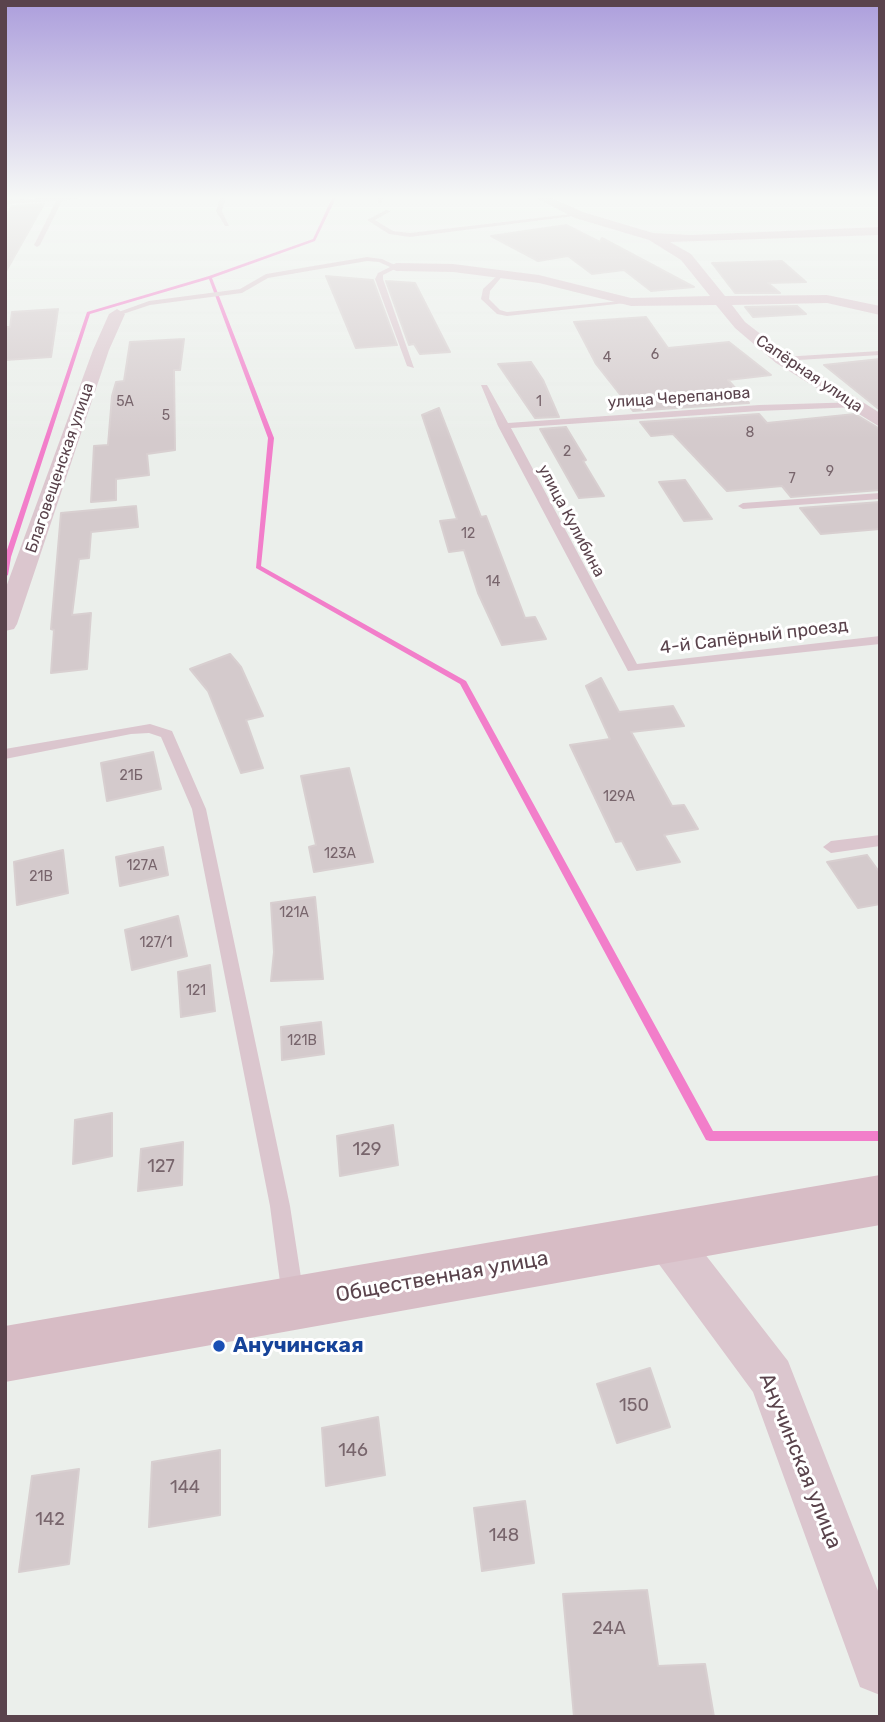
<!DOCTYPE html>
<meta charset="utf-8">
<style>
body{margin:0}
#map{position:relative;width:885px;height:1722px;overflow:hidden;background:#ebefeb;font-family:Rubik,sans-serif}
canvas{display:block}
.frame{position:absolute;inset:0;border:7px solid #5a434c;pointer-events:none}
</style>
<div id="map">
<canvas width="885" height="1722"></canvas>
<div class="frame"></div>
</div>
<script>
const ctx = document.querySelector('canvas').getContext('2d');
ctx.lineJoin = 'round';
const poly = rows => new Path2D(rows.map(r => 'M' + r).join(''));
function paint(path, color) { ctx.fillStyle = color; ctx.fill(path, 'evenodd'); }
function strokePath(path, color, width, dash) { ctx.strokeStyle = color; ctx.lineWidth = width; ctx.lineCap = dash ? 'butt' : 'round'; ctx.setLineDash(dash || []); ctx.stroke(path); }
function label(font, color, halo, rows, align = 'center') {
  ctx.font = font + ' Rubik,sans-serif'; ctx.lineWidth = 6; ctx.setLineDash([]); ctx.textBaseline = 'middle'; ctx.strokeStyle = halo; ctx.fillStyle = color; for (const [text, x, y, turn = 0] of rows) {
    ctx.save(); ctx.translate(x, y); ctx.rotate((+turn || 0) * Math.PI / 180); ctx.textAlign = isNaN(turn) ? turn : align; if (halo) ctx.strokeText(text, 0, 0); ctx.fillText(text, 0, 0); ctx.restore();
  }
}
const stream = poly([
 [332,198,336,198,315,241,212,278,274,438,261,566,466,681,713,1131,880,1131,880,1141,710,1141,706,1140,460,684,256,568,268,438,209,279,90,314,11,557,8,575,5,577,5,556,87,312,209,276,313,239,332,198]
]);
const building = poly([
 [44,204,5,273,5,217,12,206,44,204],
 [566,225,600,242,602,238,694,287,651,291,624,270,592,274,568,256,538,261,491,236,566,225],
 [782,261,806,282,768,283,780,293,735,293,712,263,782,261],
 [326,276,373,280,397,345,356,348,326,276],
 [386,281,415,283,450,352,420,354,414,344,409,345,386,281],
 [797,306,806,314,753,317,745,307,797,306],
 [58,309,51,357,5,360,5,327,10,327,12,312,58,309],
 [646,317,668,348,729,342,771,375,728,380,749,403,633,411,596,364,574,322,646,317],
 [184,339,180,370,174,370,175,450,147,454,149,475,116,479,116,500,91,502,94,446,108,445,112,396,116,382,124,381,130,342,184,339],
 [880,359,880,410,824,365,880,359],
 [531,362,543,380,559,417,535,418,498,364,531,362],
 [439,408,481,517,486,516,525,618,535,617,546,639,502,645,478,593,464,550,449,552,440,521,457,519,422,415,439,408],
 [759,414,767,423,855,414,880,429,880,490,791,497,782,486,727,491,673,434,651,436,640,422,759,414],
 [566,427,586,460,583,461,604,496,579,498,540,429,566,427],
 [685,480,712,519,684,521,659,482,685,480],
 [880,502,880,529,821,534,800,508,880,502],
 [136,506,138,527,91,532,89,558,79,559,72,615,91,613,87,669,51,673,54,630,51,629,61,513,136,506],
 [230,654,241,667,263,716,246,720,263,768,241,773,208,691,190,669,230,654],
 [601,678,619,712,673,706,684,726,631,732,672,806,684,805,698,829,664,835,680,862,637,870,622,841,616,842,570,745,610,739,586,686,601,678],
 [153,752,161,789,107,801,101,763,153,752],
 [349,768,373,862,314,872,309,847,316,845,301,776,349,768],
 [163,847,168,875,120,886,116,857,163,847],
 [63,850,68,893,17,905,14,862,63,850],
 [867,855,880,873,880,904,858,908,827,862,867,855],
 [315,897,323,979,271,981,274,952,271,903,315,897],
 [178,916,187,956,132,970,125,930,178,916],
 [210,965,215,1011,181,1017,178,972,210,965],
 [321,1022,324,1054,282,1060,281,1027,321,1022],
 [112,1113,112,1156,73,1164,75,1120,112,1113],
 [393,1125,398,1165,340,1176,337,1136,393,1125],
 [183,1142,182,1185,138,1191,141,1149,183,1142],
 [650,1368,670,1427,617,1443,597,1384,650,1368],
 [378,1417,385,1475,326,1486,322,1428,378,1417],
 [220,1450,220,1515,149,1527,152,1462,220,1450],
 [79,1469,69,1564,19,1572,32,1476,79,1469],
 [525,1501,534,1563,482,1571,474,1508,525,1501],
 [647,1590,658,1666,705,1664,714,1717,574,1717,563,1594,647,1590]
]);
const lane = poly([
 [45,198,81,198,62,201,40,245,37,247,34,245,56,201,5,204,5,200,45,198],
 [220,198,226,198,222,211,229,226,225,226,216,211,220,198],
 [377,198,383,198,382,203,378,203,377,198],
 [386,210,391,211,375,220,393,231,410,233,579,213,582,215,410,237,389,234,367,220,386,210],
 [367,257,382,259,399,267,383,275,383,279,414,368,407,366,375,279,378,273,390,267,379,262,367,261,268,278,242,293,150,305,117,316,113,314,149,301,240,289,266,274,367,257],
 [501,272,504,274,490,291,489,299,500,310,507,312,631,300,635,302,507,316,497,314,481,299,483,289,501,272],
 [880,351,880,355,782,361,778,359,782,357,880,351],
 [481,385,487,385,508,423,759,405,860,402,860,406,857,407,759,411,511,428,637,664,880,636,880,644,628,671,498,426,481,385],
 [880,493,880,499,743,509,738,506,743,503,880,493],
 [150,724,172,731,206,809,290,1206,304,1297,301,1305,293,1308,285,1305,282,1297,270,1206,192,809,161,737,149,733,131,734,5,759,5,749,150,724],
 [880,835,880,846,831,853,823,847,831,841,880,835]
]);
const street = poly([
 [536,198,552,198,583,212,653,233,691,235,880,227,880,235,670,242,691,254,725,296,827,295,880,306,880,315,827,303,732,305,745,322,788,355,880,413,880,427,776,363,735,328,716,305,631,306,539,283,453,272,396,271,389,267,396,263,453,264,539,275,631,298,710,296,681,260,649,240,575,218,536,198],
 [117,309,125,314,109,350,17,624,14,629,5,631,5,590,93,350,109,314,117,309],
 [665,1216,680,1222,788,1361,880,1596,880,1695,860,1687,753,1392,650,1252,644,1237,650,1222,665,1216]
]);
const secondary = poly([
 [880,1175,880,1225,5,1382,5,1326,880,1175]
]);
const markers = [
 [219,1346,7,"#1a4fb4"]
];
const numberNames = [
 ["6",655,355],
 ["4",607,358],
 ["5А",125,402],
 ["1",539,402],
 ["5",166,416],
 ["8",750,433],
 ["2",567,452],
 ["9",830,472],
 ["7",792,479],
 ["12",468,534],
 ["14",493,582],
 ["21Б",131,776],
 ["129А",619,797],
 ["123А",340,854],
 ["127А",142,866],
 ["21В",41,877],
 ["121А",294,913],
 ["127/1",156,943],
 ["121",196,991],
 ["121В",302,1041]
];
const farStreetnames = [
 ["Сапёрная улица",809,374,34],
 ["улица Черепанова",679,398,-4],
 ["Благовещенская улица",60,468,-71],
 ["улица Кулибина",571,521,62]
];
const streetNames = [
 ["4-й Сапёрный проезд",754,637,-7]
];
const nearNumbernames = [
 ["129",367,1150],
 ["127",161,1167],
 ["150",634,1406],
 ["146",353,1451],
 ["144",185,1488],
 ["142",50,1520],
 ["148",504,1536],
 ["24А",609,1629]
];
const nearStreetnames = [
 ["Общественная улица",442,1277,-10],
 ["Анучинская улица",800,1461,68]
];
const nearTransitnames = [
 ["Анучинская",233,1346]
];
paint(stream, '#f27eca');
paint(building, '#d4cacc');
strokePath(building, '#d8cfd0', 2);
paint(lane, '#dbc6ce');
paint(street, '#dbc6ce');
paint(secondary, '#d7bcc5');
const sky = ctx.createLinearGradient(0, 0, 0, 439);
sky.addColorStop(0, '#ac9edc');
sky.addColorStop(0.45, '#f6f8f6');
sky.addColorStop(1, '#f6f8f600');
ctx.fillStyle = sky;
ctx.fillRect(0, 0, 885, 439);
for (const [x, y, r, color] of markers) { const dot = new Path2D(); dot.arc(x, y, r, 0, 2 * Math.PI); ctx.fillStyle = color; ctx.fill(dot); strokePath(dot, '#fff', 2.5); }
label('14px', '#78656c', null, numberNames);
label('16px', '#5a434c', '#fff', farStreetnames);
label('18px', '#5a434c', '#fff', streetNames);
label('18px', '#78656c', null, nearNumbernames);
label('21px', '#5a434c', '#fff', nearStreetnames);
label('bold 21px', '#164399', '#fff', nearTransitnames, 'left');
</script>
